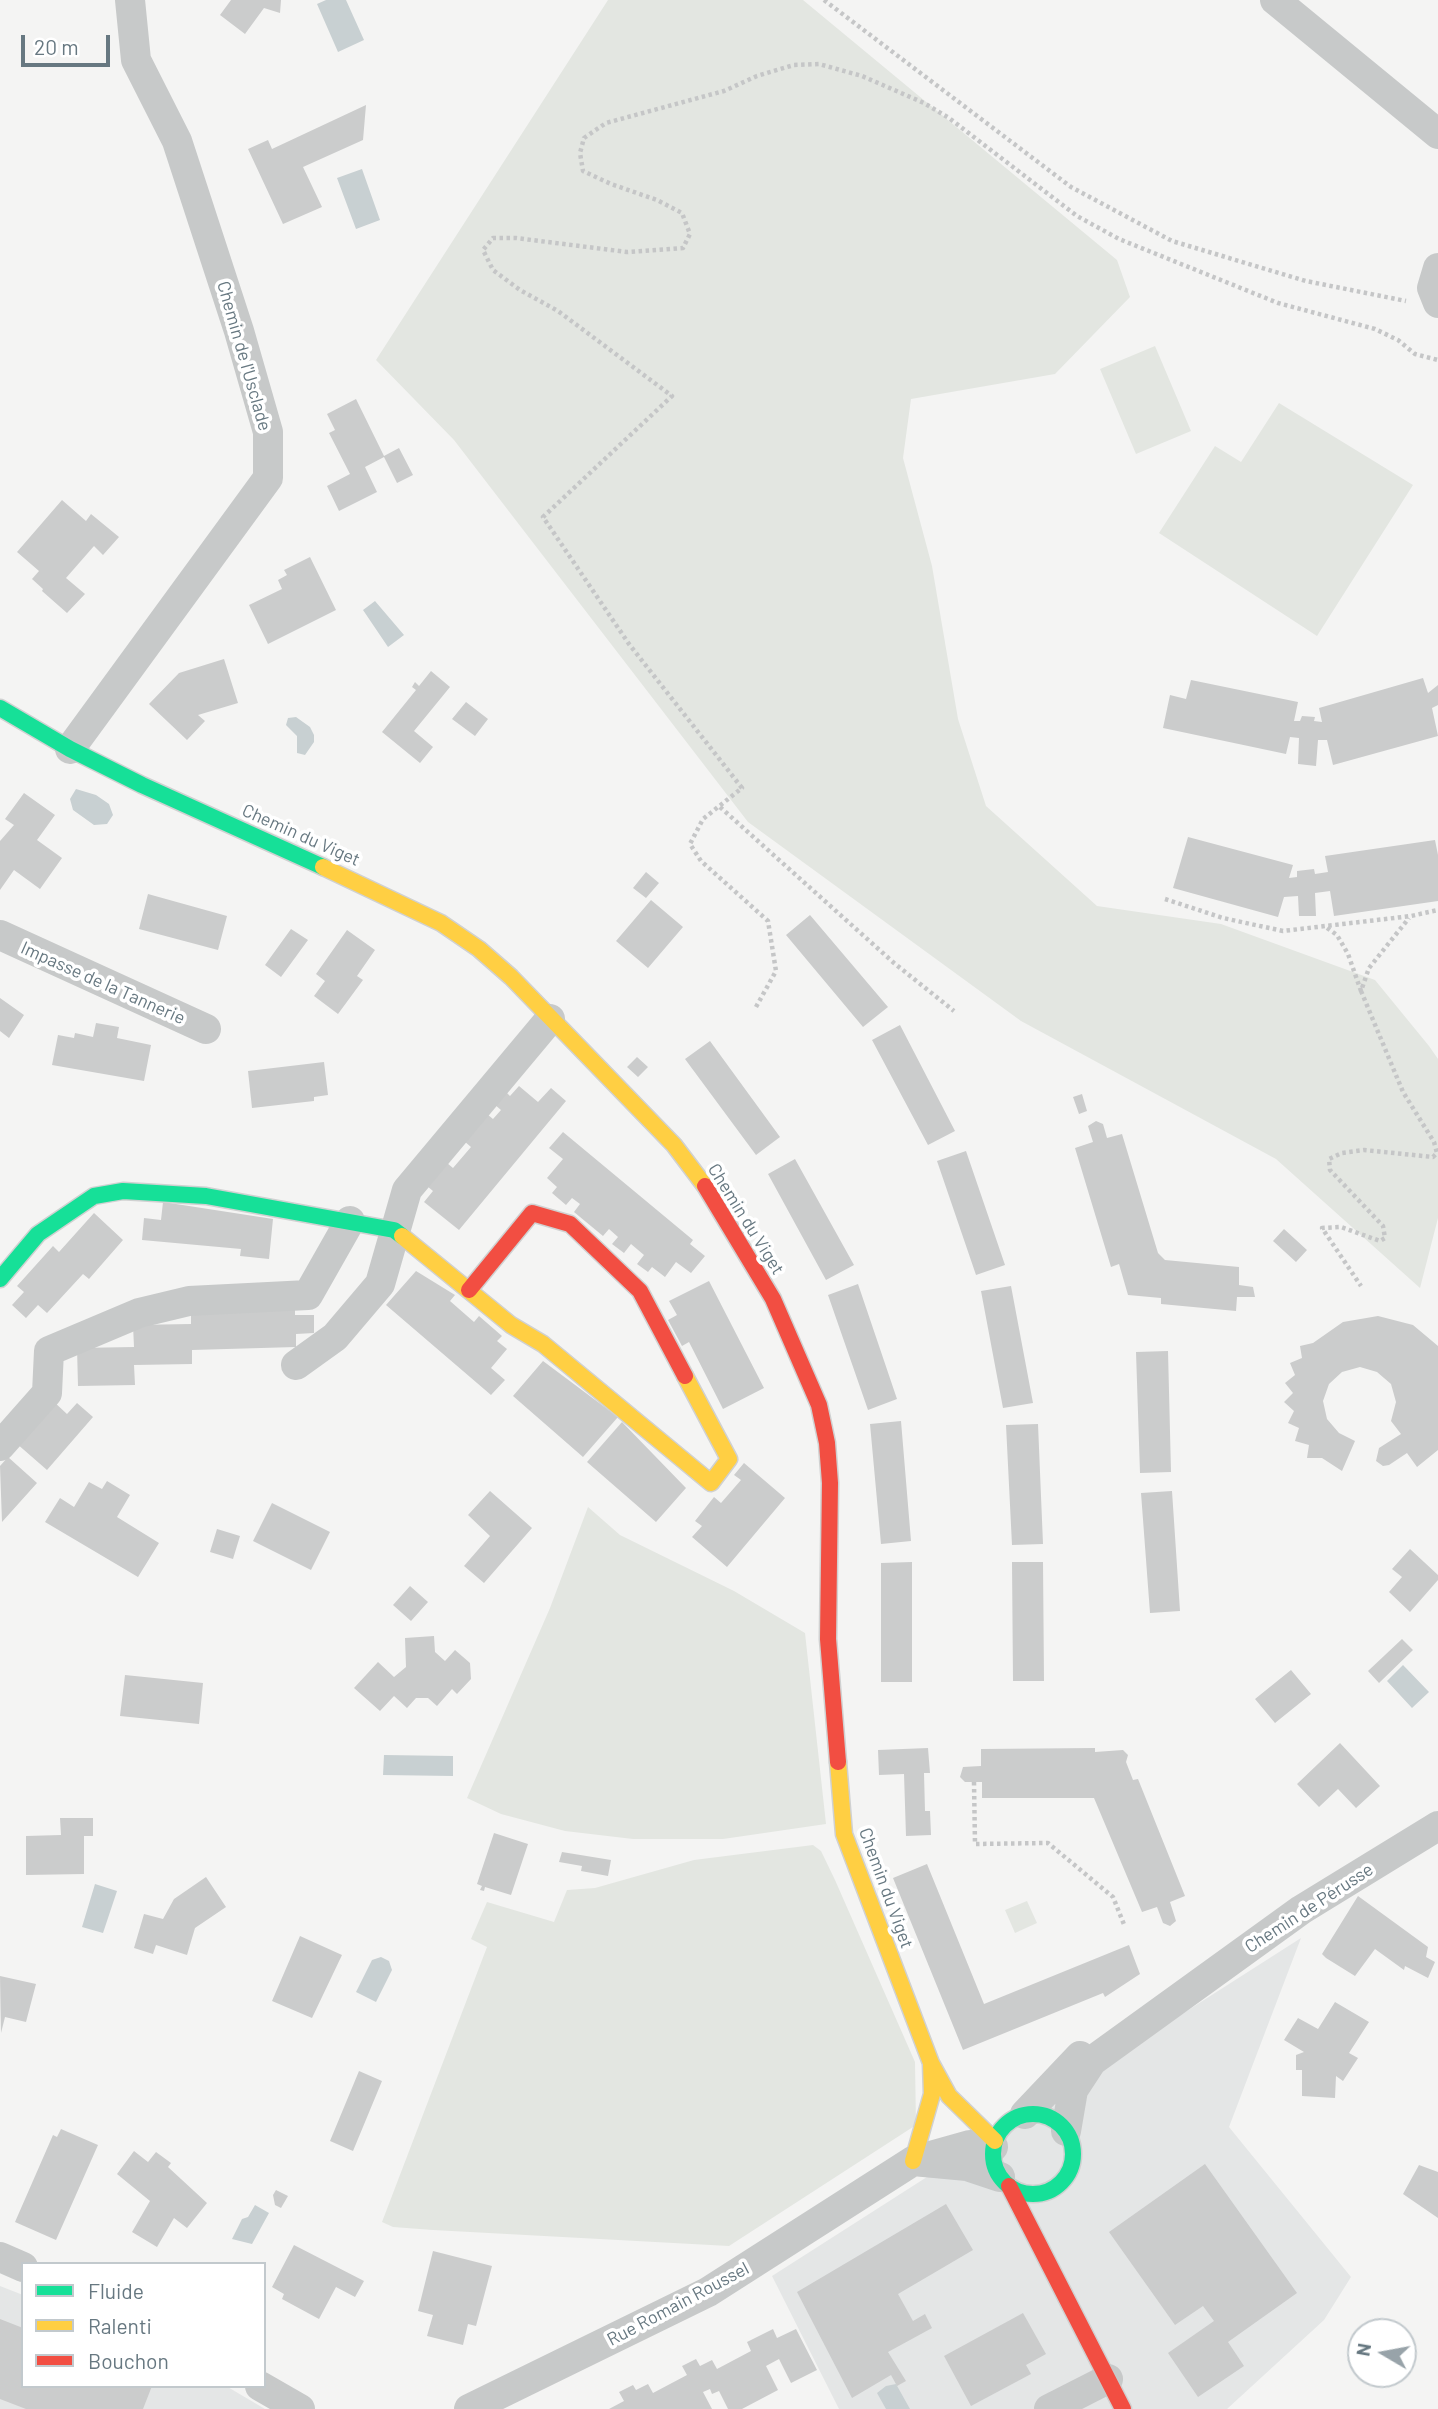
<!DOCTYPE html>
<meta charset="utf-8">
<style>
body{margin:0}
#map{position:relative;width:1438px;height:2409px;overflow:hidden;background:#f4f4f3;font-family:Barlow,sans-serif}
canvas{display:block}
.legend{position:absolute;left:21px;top:2262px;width:245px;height:126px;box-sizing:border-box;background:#fff;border:2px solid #c2c9cd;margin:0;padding:9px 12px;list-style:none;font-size:21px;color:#677881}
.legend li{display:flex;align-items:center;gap:14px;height:35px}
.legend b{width:35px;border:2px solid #c2c9cd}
.north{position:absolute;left:1347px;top:2318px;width:70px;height:70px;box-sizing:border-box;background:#fff;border:2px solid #c2c9cd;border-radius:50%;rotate:280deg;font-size:19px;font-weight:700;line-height:28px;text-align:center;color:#677881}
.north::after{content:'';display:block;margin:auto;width:24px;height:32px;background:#98a3a9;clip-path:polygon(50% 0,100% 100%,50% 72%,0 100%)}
.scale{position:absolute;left:21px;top:35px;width:89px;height:32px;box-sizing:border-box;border:4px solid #677881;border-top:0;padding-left:9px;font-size:21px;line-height:24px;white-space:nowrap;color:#677881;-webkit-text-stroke:5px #fff;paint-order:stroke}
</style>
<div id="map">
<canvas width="1438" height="2409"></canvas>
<ul class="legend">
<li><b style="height:9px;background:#16e098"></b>Fluide</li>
<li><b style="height:9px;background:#ffcf43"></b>Ralenti</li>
<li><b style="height:9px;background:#f24e42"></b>Bouchon</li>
</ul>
<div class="north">N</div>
<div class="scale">20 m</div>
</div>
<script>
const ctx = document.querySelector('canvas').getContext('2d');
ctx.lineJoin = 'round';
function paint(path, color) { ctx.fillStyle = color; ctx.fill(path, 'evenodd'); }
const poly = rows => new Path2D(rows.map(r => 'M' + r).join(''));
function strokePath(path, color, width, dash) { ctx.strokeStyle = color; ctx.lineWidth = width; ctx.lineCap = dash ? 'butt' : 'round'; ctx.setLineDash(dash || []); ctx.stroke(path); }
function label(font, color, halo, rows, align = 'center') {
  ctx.font = font + ' Barlow,sans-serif'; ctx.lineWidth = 7; ctx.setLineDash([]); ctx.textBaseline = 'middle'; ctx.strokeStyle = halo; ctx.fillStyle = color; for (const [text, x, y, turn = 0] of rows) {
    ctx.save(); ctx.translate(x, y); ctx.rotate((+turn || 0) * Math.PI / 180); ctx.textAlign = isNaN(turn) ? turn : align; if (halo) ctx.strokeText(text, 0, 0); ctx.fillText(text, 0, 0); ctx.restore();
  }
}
const built = poly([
 [1301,1938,1229,2127,1351,2277,1324,2320,1227,2409,839,2409,772,2276],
 [0,2286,23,2295,23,2386,226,2386,265,2409,0,2409]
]);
const green = poly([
 [608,0,803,0,1117,260,1130,297,1055,374,911,399,903,458,932,566,958,719,986,806,1097,906,1221,924,1375,980,1429,1046,1438,1059,1438,1218,1420,1288,1276,1159,1021,1021,748,822,454,440,376,360],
 [1155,346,1191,431,1136,454,1100,369],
 [1279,403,1413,485,1317,636,1159,533,1215,446,1241,462],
 [588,1507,620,1535,734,1591,805,1633,826,1824,723,1839,633,1839,565,1831,501,1814,467,1798,550,1608],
 [813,1845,821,1851,835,1880,915,2062,916,2125,729,2246,433,2230,393,2227,382,2222,487,1947,471,1939,487,1902,554,1922,567,1890,595,1888,694,1860],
 [1027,1901,1037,1923,1015,1933,1005,1910]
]);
const water = poly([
 [326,0,346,0,364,40,338,52,317,4],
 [362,169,380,220,356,229,337,178],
 [375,601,404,635,388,647,363,610],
 [296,717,310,727,314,735,314,742,305,755,297,753,297,736,286,725,288,718],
 [76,789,96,795,109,804,113,815,107,824,94,825,73,810,70,799],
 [1403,1665,1429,1692,1412,1708,1387,1681],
 [384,1755,453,1756,453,1776,383,1775],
 [95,1884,117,1891,103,1933,82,1927],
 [381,1957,389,1961,392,1970,376,2002,356,1992,372,1960],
 [255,2205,269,2213,252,2244,232,2239,242,2219,248,2217],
 [896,2384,910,2409,886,2409,877,2393,886,2386]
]);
const building = poly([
 [231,0,281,0,280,13,264,8,245,34,220,15],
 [366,105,363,140,303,167,322,207,283,224,248,149,268,140,272,149],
 [356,399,384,456,399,448,413,475,397,483,384,457,365,467,377,492,339,511,327,486,350,474,329,433,335,430,327,414],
 [62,500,86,521,91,514,119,537,103,555,94,546,66,578,85,594,67,613,42,591,43,589,32,579,39,571,17,552],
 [310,557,336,610,268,644,249,605,282,589,278,580,287,575,284,570],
 [224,659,238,703,198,715,205,721,187,740,149,704,179,673],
 [431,671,450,687,414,731,433,747,420,763,382,732,416,690,412,687,415,682,419,686],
 [1423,678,1428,693,1438,685,1438,705,1432,708,1438,736,1333,765,1327,740,1318,740,1316,766,1298,764,1299,738,1290,737,1286,754,1163,728,1170,695,1186,699,1191,680,1298,702,1294,721,1300,721,1302,716,1315,717,1314,721,1322,722,1319,708],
 [466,702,488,719,475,736,452,719],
 [24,793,55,815,37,840,62,858,40,889,14,870,0,890,0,841,14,825,5,819],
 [1188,837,1293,865,1289,878,1297,877,1297,871,1314,869,1315,874,1328,872,1325,856,1435,840,1438,855,1438,901,1334,916,1330,891,1315,893,1316,916,1299,916,1298,896,1284,897,1278,917,1173,888],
 [646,872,659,883,646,898,633,888],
 [148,894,227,916,218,950,139,929],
 [651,900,683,927,648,968,616,941],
 [810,915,888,1007,863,1027,786,935],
 [291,929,308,940,281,977,265,965],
 [347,930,375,950,357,976,363,980,338,1014,314,996,325,981,316,974],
 [0,998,24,1015,9,1038,0,1031],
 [96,1023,119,1027,117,1038,151,1045,144,1081,52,1065,58,1035,74,1038,75,1033,93,1037],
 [900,1025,955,1131,928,1145,872,1040],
 [710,1041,780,1137,756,1155,685,1059],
 [637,1057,648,1067,638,1077,627,1067],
 [324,1062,328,1095,314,1097,314,1101,252,1108,248,1071],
 [519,1086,538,1102,551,1088,566,1101,459,1230,424,1202,433,1191,427,1186,447,1163,453,1168,471,1147,464,1141,487,1114,493,1119,501,1110,494,1104,505,1091,510,1096],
 [1082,1094,1087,1111,1079,1114,1073,1097],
 [1096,1121,1103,1124,1107,1138,1122,1134,1158,1253,1165,1260,1239,1267,1239,1285,1253,1287,1255,1297,1237,1297,1236,1311,1161,1304,1161,1298,1128,1295,1119,1264,1111,1267,1075,1148,1093,1142,1088,1126],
 [563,1132,693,1240,690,1244,705,1256,691,1273,676,1262,665,1277,652,1267,648,1272,637,1264,644,1255,631,1244,624,1253,612,1244,618,1237,609,1229,603,1236,574,1212,580,1204,572,1198,566,1205,552,1193,557,1187,547,1178,563,1159,549,1148],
 [966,1151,1005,1265,976,1275,937,1161],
 [795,1159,854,1265,826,1280,768,1174],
 [163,1202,273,1219,269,1259,240,1256,241,1249,142,1240,144,1218,161,1220],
 [94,1213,123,1240,89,1279,83,1274,47,1313,38,1305,26,1318,12,1305,24,1292,17,1286,53,1246,59,1252],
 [1284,1229,1307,1250,1296,1262,1273,1241],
 [416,1271,455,1295,450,1301,474,1322,479,1316,502,1336,497,1341,507,1349,491,1368,505,1380,491,1395,386,1305],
 [709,1281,764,1388,723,1409,689,1342,682,1346,668,1320,677,1315,669,1301],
 [858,1284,897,1399,868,1410,828,1295],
 [1011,1286,1033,1403,1003,1408,981,1291],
 [295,1307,295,1315,314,1315,314,1333,296,1334,296,1347,192,1350,192,1364,134,1365,135,1385,78,1386,77,1348,134,1347,133,1325,191,1324,191,1311],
 [1378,1316,1413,1325,1438,1346,1438,1450,1417,1467,1407,1453,1389,1465,1383,1466,1376,1461,1379,1448,1401,1434,1391,1421,1396,1402,1391,1384,1377,1372,1360,1367,1342,1372,1329,1384,1323,1401,1327,1419,1339,1433,1355,1441,1342,1471,1322,1458,1307,1458,1309,1445,1295,1441,1299,1428,1288,1423,1294,1411,1284,1402,1293,1393,1285,1383,1295,1375,1290,1363,1302,1358,1300,1346,1313,1343,1343,1322],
 [1168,1351,1171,1472,1140,1473,1136,1352],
 [543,1361,618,1417,583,1457,513,1396],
 [53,1401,67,1414,77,1403,93,1417,47,1470,16,1443],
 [901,1421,911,1541,881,1544,870,1424],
 [622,1422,686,1488,656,1522,587,1462],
 [1038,1424,1043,1544,1012,1545,1006,1425],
 [8,1457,37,1483,2,1522,0,1466],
 [744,1463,785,1498,727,1567,692,1537,702,1526,695,1521,714,1497,721,1503,741,1480,734,1475],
 [107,1481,130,1495,117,1517,159,1543,138,1577,45,1522,60,1498,74,1507,89,1482,102,1489],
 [490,1491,532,1528,484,1583,464,1566,490,1536,468,1515],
 [1172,1491,1180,1611,1150,1613,1141,1493],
 [272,1503,330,1532,311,1570,253,1541],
 [217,1529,240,1536,233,1559,210,1552],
 [1410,1549,1438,1575,1438,1580,1410,1612,1389,1592,1402,1577,1392,1569],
 [912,1562,912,1682,881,1682,881,1563],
 [1012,1562,1043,1562,1044,1681,1013,1681],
 [410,1586,428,1602,411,1621,393,1605],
 [434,1636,435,1652,445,1661,455,1650,470,1663,471,1679,457,1694,452,1689,437,1706,428,1698,416,1698,407,1708,394,1696,380,1711,354,1688,378,1662,394,1677,406,1667,405,1638],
 [1402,1639,1413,1650,1379,1683,1368,1671],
 [1291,1670,1311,1694,1275,1723,1255,1699],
 [125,1675,203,1683,199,1724,120,1716],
 [1340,1743,1380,1786,1356,1808,1338,1789,1319,1807,1297,1784],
 [928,1748,930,1773,924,1773,925,1811,930,1811,931,1835,906,1836,904,1774,879,1775,878,1750],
 [1095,1748,1095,1752,1123,1750,1128,1755,1126,1762,1133,1780,1138,1779,1185,1896,1170,1902,1176,1921,1170,1926,1163,1923,1157,1907,1142,1912,1094,1798,982,1798,982,1782,965,1782,960,1777,963,1767,981,1766,981,1749],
 [60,1818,93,1818,93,1836,84,1836,84,1874,26,1875,26,1836,61,1835],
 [494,1833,528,1844,511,1895,485,1887,484,1891,480,1890,482,1886,477,1884],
 [562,1852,611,1860,608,1876,581,1871,582,1866,559,1862],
 [927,1864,984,2004,1129,1945,1140,1974,1105,1997,1103,1993,963,2050,893,1878],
 [206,1877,226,1907,195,1928,187,1955,156,1945,153,1954,134,1948,144,1914,163,1919,174,1899],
 [1358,1896,1428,1947,1426,1957,1435,1962,1428,1978,1405,1966,1404,1970,1375,1949,1355,1976,1326,1958,1322,1954],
 [300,1936,342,1955,312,2018,272,2001],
 [0,1976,36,1984,26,2022,5,2017,1,2033],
 [1335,2002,1369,2022,1349,2053,1358,2058,1343,2081,1336,2076,1335,2098,1302,2096,1302,2070,1296,2070,1296,2055,1304,2052,1284,2040,1298,2018,1318,2029],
 [359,2071,382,2081,353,2151,330,2141],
 [61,2129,98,2145,56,2240,15,2222,53,2135,57,2137],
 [134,2151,148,2162,156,2152,171,2163,168,2167,207,2203,187,2228,174,2218,157,2247,132,2232,150,2201,117,2174],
 [1205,2164,1297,2293,1228,2342,1244,2366,1198,2397,1168,2353,1214,2321,1203,2306,1175,2325,1109,2232],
 [1419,2165,1438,2172,1438,2218,1403,2194],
 [276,2190,288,2196,281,2208,275,2205,273,2195],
 [946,2204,973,2250,898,2294,913,2321,925,2314,932,2328,888,2352,906,2381,897,2386,891,2375,852,2398,797,2292],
 [294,2245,364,2281,355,2297,336,2287,319,2319,282,2299,284,2294,272,2287],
 [433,2251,492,2266,476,2326,468,2324,463,2345,427,2336,433,2315,418,2311],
 [1023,2313,1046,2354,1026,2365,1031,2374,971,2406,944,2356],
 [0,2319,23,2328,23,2386,152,2386,143,2409,26,2409,0,2399],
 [773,2329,777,2338,796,2329,817,2370,791,2383,779,2359,766,2366,778,2390,742,2409,728,2409,719,2391,712,2394,710,2389,703,2392,712,2409,609,2409,624,2401,619,2392,633,2385,636,2390,648,2384,653,2393,687,2375,682,2366,696,2359,700,2366,712,2360,717,2369,751,2351,747,2342]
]);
const path = poly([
 [824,0,1071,187,1172,241,1306,281,1406,301],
 [720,807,894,963,954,1011],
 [1165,899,1223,918,1283,931,1411,916,1438,910],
 [1327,928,1337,935,1348,954,1361,991,1369,968,1409,918],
 [1361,991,1403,1092,1434,1142,1437,1153,1433,1157,1364,1150,1342,1153,1329,1159,1330,1170,1383,1226,1385,1238,1380,1241,1341,1227,1322,1228,1361,1286],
 [756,1007,776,971,768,921,701,861,690,844,703,819,742,788,629,644,543,517,672,396,558,311,520,290,493,270,483,250,493,238,516,238,627,252,683,248,690,234,682,213,657,200,611,184,583,171,580,153,584,138,606,123,724,91,757,76,794,65,819,64,862,76,924,103,949,118,1077,216,1119,239,1278,303,1375,329,1398,340,1415,354,1438,360],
 [974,1782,975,1844,1048,1843,1113,1897,1125,1927]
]);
const street = poly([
 [1275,0,1438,134],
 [1438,268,1432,288,1438,303],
 [70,749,268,478,268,432,239,331,177,141,136,60,130,0],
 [0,935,206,1029],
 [296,1365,335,1337,380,1284,407,1190,550,1019],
 [0,1446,47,1393,49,1351,139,1313,189,1301,308,1295,350,1221],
 [1025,2114,1080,2056],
 [1066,2131,1073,2090,1092,2061,1301,1910,1438,1826],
 [993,2147,970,2145,913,2161,967,2166,1000,2177],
 [0,2257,23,2267],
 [260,2386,300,2409],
 [469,2409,708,2292,913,2161],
 [1049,2409,1108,2379]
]);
const fast = poly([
 [0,708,70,749,142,785,323,867],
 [0,1279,38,1234,94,1196,123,1191,206,1196,394,1230,402,1236],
 '993 2154a40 40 0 1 1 80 0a40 40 0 1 1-80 0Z'
]);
const slow = poly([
 [323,867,441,923,479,949,511,977,674,1145,705,1186],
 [402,1236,511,1325,543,1344,711,1483,729,1459,685,1376],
 [838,1762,844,1834,931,2063,949,2096,995,2141],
 [913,2161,932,2094,931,2063]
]);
const jam = poly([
 [705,1186,773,1299,819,1405,827,1443,830,1483,828,1639,838,1762],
 [469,1290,532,1213,570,1224,640,1291,685,1376],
 [1009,2186,1123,2409]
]);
const streetNames = [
 ["Chemin de l'Usclade",244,356,74],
 ["Chemin du Viget",301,835,24],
 ["Impasse de la Tannerie",103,983,24],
 ["Chemin du Viget",746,1219,58],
 ["Chemin du Viget",886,1888,70],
 ["Chemin de Pérusse",1309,1908,-33],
 ["Rue Romain Roussel",678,2304,-28]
];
paint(built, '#e4e6e6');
paint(green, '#e3e6e1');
paint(water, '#c8d0d2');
paint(building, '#cbcccc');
strokePath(fast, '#d0d1d1', 19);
strokePath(slow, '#d0d1d1', 19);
strokePath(jam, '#d0d1d1', 19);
strokePath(path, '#c5c6c7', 4.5, [3.5, 3.5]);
strokePath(street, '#c7c9c9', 30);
strokePath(fast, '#16e098', 16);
strokePath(slow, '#ffcf43', 16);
strokePath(jam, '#f24e42', 16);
label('18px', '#677881', '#fff', streetNames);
</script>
